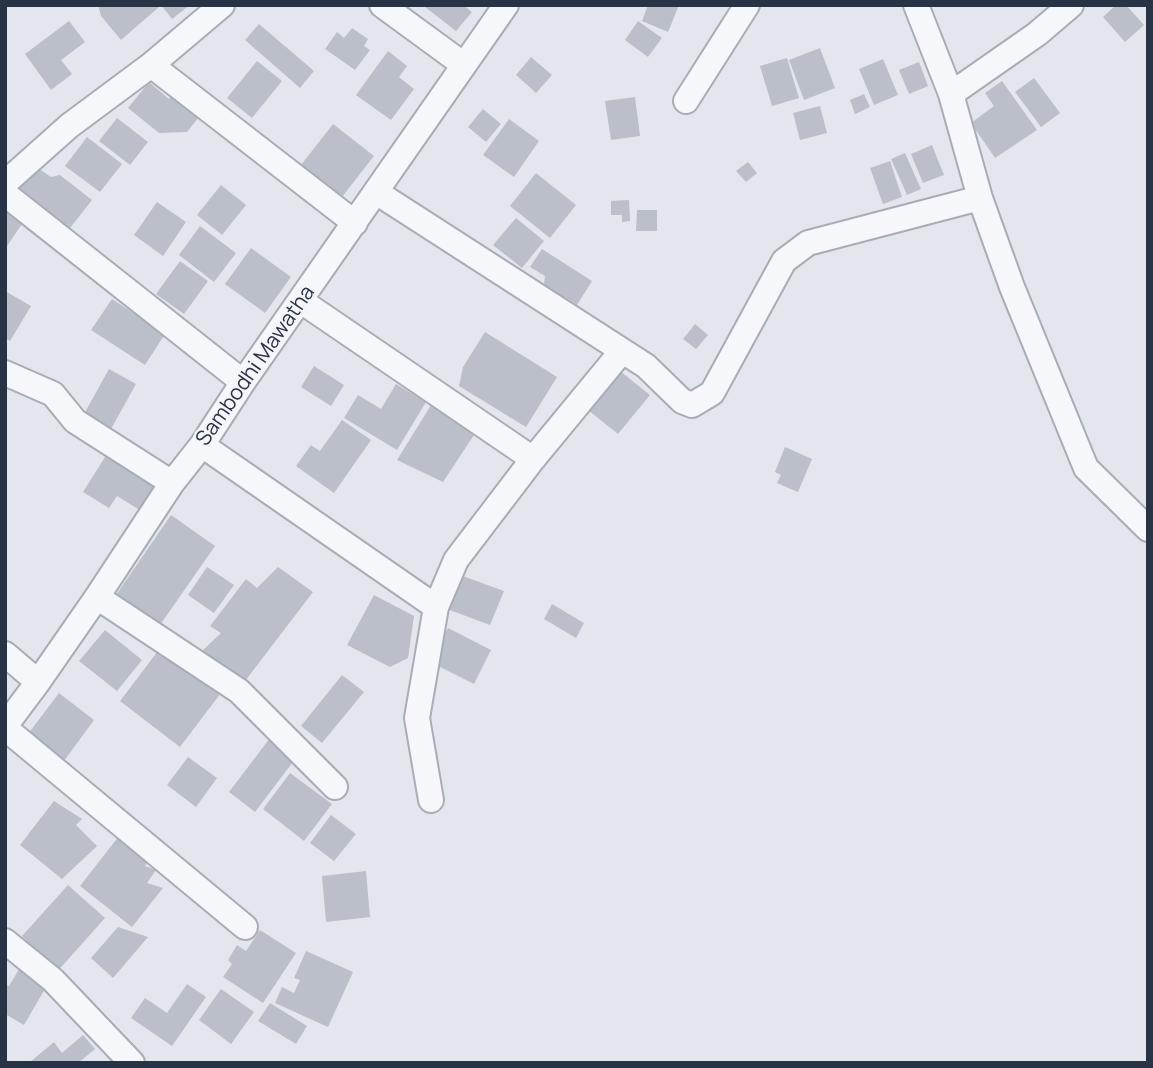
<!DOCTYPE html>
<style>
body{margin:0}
#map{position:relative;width:1153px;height:1068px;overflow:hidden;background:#e3e6ec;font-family:Manrope,sans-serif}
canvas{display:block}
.frame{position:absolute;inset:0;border:7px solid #293346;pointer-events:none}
</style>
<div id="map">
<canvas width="1153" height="1068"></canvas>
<div class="frame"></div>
</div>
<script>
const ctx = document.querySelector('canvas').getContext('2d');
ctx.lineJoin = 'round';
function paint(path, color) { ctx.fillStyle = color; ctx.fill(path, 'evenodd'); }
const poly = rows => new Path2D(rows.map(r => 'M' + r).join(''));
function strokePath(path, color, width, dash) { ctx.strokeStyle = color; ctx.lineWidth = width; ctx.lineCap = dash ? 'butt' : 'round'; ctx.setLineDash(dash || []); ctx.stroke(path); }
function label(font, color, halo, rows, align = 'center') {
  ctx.font = font + ' Manrope,sans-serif'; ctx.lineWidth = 5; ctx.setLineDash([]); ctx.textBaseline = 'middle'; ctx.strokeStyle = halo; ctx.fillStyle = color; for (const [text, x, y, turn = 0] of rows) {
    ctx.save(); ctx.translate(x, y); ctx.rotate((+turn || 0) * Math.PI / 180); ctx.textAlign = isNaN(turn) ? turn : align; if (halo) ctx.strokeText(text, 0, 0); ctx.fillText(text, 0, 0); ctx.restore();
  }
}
const building = poly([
 [98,5,157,5,159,7,121,40,101,16],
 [161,5,190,5,172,19],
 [426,5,463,5,472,12,456,31,425,7],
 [648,5,679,5,668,32,642,21],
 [1116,5,1126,5,1144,25,1125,42,1103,17],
 [69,21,85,42,61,60,72,74,51,90,25,54],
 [638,21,662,38,648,57,625,40],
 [259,24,314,71,300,88,245,40],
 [352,28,368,39,364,46,370,50,355,70,325,49,337,32,344,38],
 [820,48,835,88,804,100,789,60],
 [388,51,407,66,399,77,414,89,391,120,356,95],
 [531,57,552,75,536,93,516,75],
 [787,58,799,98,772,106,760,66],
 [883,59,898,95,874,105,859,69],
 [257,61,282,81,252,118,227,98],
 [919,62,928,86,909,94,899,70],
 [1034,78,1060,113,1041,127,1015,92],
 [1002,81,1037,130,995,158,971,123,994,106,985,93],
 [149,82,169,99,176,91,203,112,187,132,159,133,128,108],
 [864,94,870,107,855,114,850,100],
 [635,97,640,136,611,140,605,101],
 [820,106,827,133,800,140,793,113],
 [483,109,501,124,486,142,468,127],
 [117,118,148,142,130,165,99,141],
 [509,119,539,141,514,177,483,155],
 [333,124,374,156,342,197,301,165],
 [87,137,122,164,100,192,65,166],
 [932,145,944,175,923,183,911,154],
 [905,153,921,189,907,195,891,159],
 [890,161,902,197,883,204,870,168],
 [748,162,757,173,746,182,736,171],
 [36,167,51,177,60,175,92,200,70,228,19,189],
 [536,173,576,205,550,238,510,206],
 [221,185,246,205,222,235,197,215],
 [629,200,630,221,622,222,622,215,611,215,611,201],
 [157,202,186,222,163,256,134,235],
 [5,208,24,221,5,249],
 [637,210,657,210,657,231,636,231],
 [516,218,544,241,522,268,493,245],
 [200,226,236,253,214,282,179,255],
 [251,248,291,277,265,313,225,284],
 [542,249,592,281,577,305,565,297,560,303,543,292,545,276,530,267],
 [180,261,208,281,184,314,156,294],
 [5,291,31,306,10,341,5,338],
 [112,299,165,334,145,365,91,330],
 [695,324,708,335,696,349,683,339],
 [485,332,557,377,526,427,459,386,463,367],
 [314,366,344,385,331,406,301,387],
 [109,369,136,384,111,429,84,414],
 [620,371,650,395,618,434,588,410],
 [396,384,426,402,397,450,344,418,358,395,381,409],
 [431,405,476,432,443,482,397,460],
 [342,420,371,440,334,493,296,466,311,445,320,451],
 [785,447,812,459,798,492,777,483,781,475,775,472],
 [107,454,158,486,143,512,117,496,109,508,83,492],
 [171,515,215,546,160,625,116,595],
 [207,567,234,585,214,613,188,595],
 [278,567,313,592,242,685,200,653,221,633,210,626,246,579,257,588],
 [460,575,504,591,490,625,447,609],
 [374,595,414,616,408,658,390,667,347,645],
 [552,604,584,623,576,638,544,619],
 [448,628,491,650,474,684,430,662],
 [105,630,142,660,117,691,79,661],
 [164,643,224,689,180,747,120,701],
 [342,675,364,692,322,743,301,726],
 [59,693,94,720,64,761,28,734],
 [270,738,296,758,255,812,229,792],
 [188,757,217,778,196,807,167,785],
 [290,773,332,804,304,841,263,809],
 [54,801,82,819,76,825,97,846,62,879,20,845],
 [331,815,356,834,334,861,310,843],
 [119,836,149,860,145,866,156,870,147,883,163,888,132,927,80,886],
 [366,871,370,917,326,922,322,876],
 [68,885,105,918,55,974,23,946,27,941,22,936],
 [118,927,148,937,113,978,91,958],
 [260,930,296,953,263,1003,223,977,232,964,228,960,237,945,246,951],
 [306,951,353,972,328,1027,275,1003,282,987,294,993,300,980,294,978],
 [21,966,49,982,24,1025,5,1014,5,984,9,986],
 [187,984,206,997,172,1046,131,1018,145,998,167,1013],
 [221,989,254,1012,231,1044,199,1020],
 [270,1003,307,1026,296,1044,258,1021],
 [83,1035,95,1049,78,1063,29,1063,54,1042,62,1053]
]);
const minor = poly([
 [382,5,464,65],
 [916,5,951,94,980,198,1012,287,1086,468,1148,529],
 [151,65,355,223],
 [951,94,1037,34,1071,5],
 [686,101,747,5],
 [5,183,69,126,151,65,222,5],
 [376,192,646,366,682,401,692,405,712,393,784,261,808,243,980,198],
 [5,194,243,382],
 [301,301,533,459],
 [5,373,53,394,75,421,172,483],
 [202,445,436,607],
 [97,597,239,691,335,787],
 [5,654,38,682],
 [5,726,38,682,97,597,172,483,202,445,243,382,506,5],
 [5,728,245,927],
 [431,800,417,718,436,607,456,560,533,459,622,351],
 [5,941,53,980,132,1063]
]);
const streetNames = [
 ["Sambodhi Mawatha",256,366,-55]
];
paint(building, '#babfca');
strokePath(minor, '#a7adb7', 28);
strokePath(minor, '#f6f7fa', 24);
label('21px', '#293346', '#f3f5f9', streetNames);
</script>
